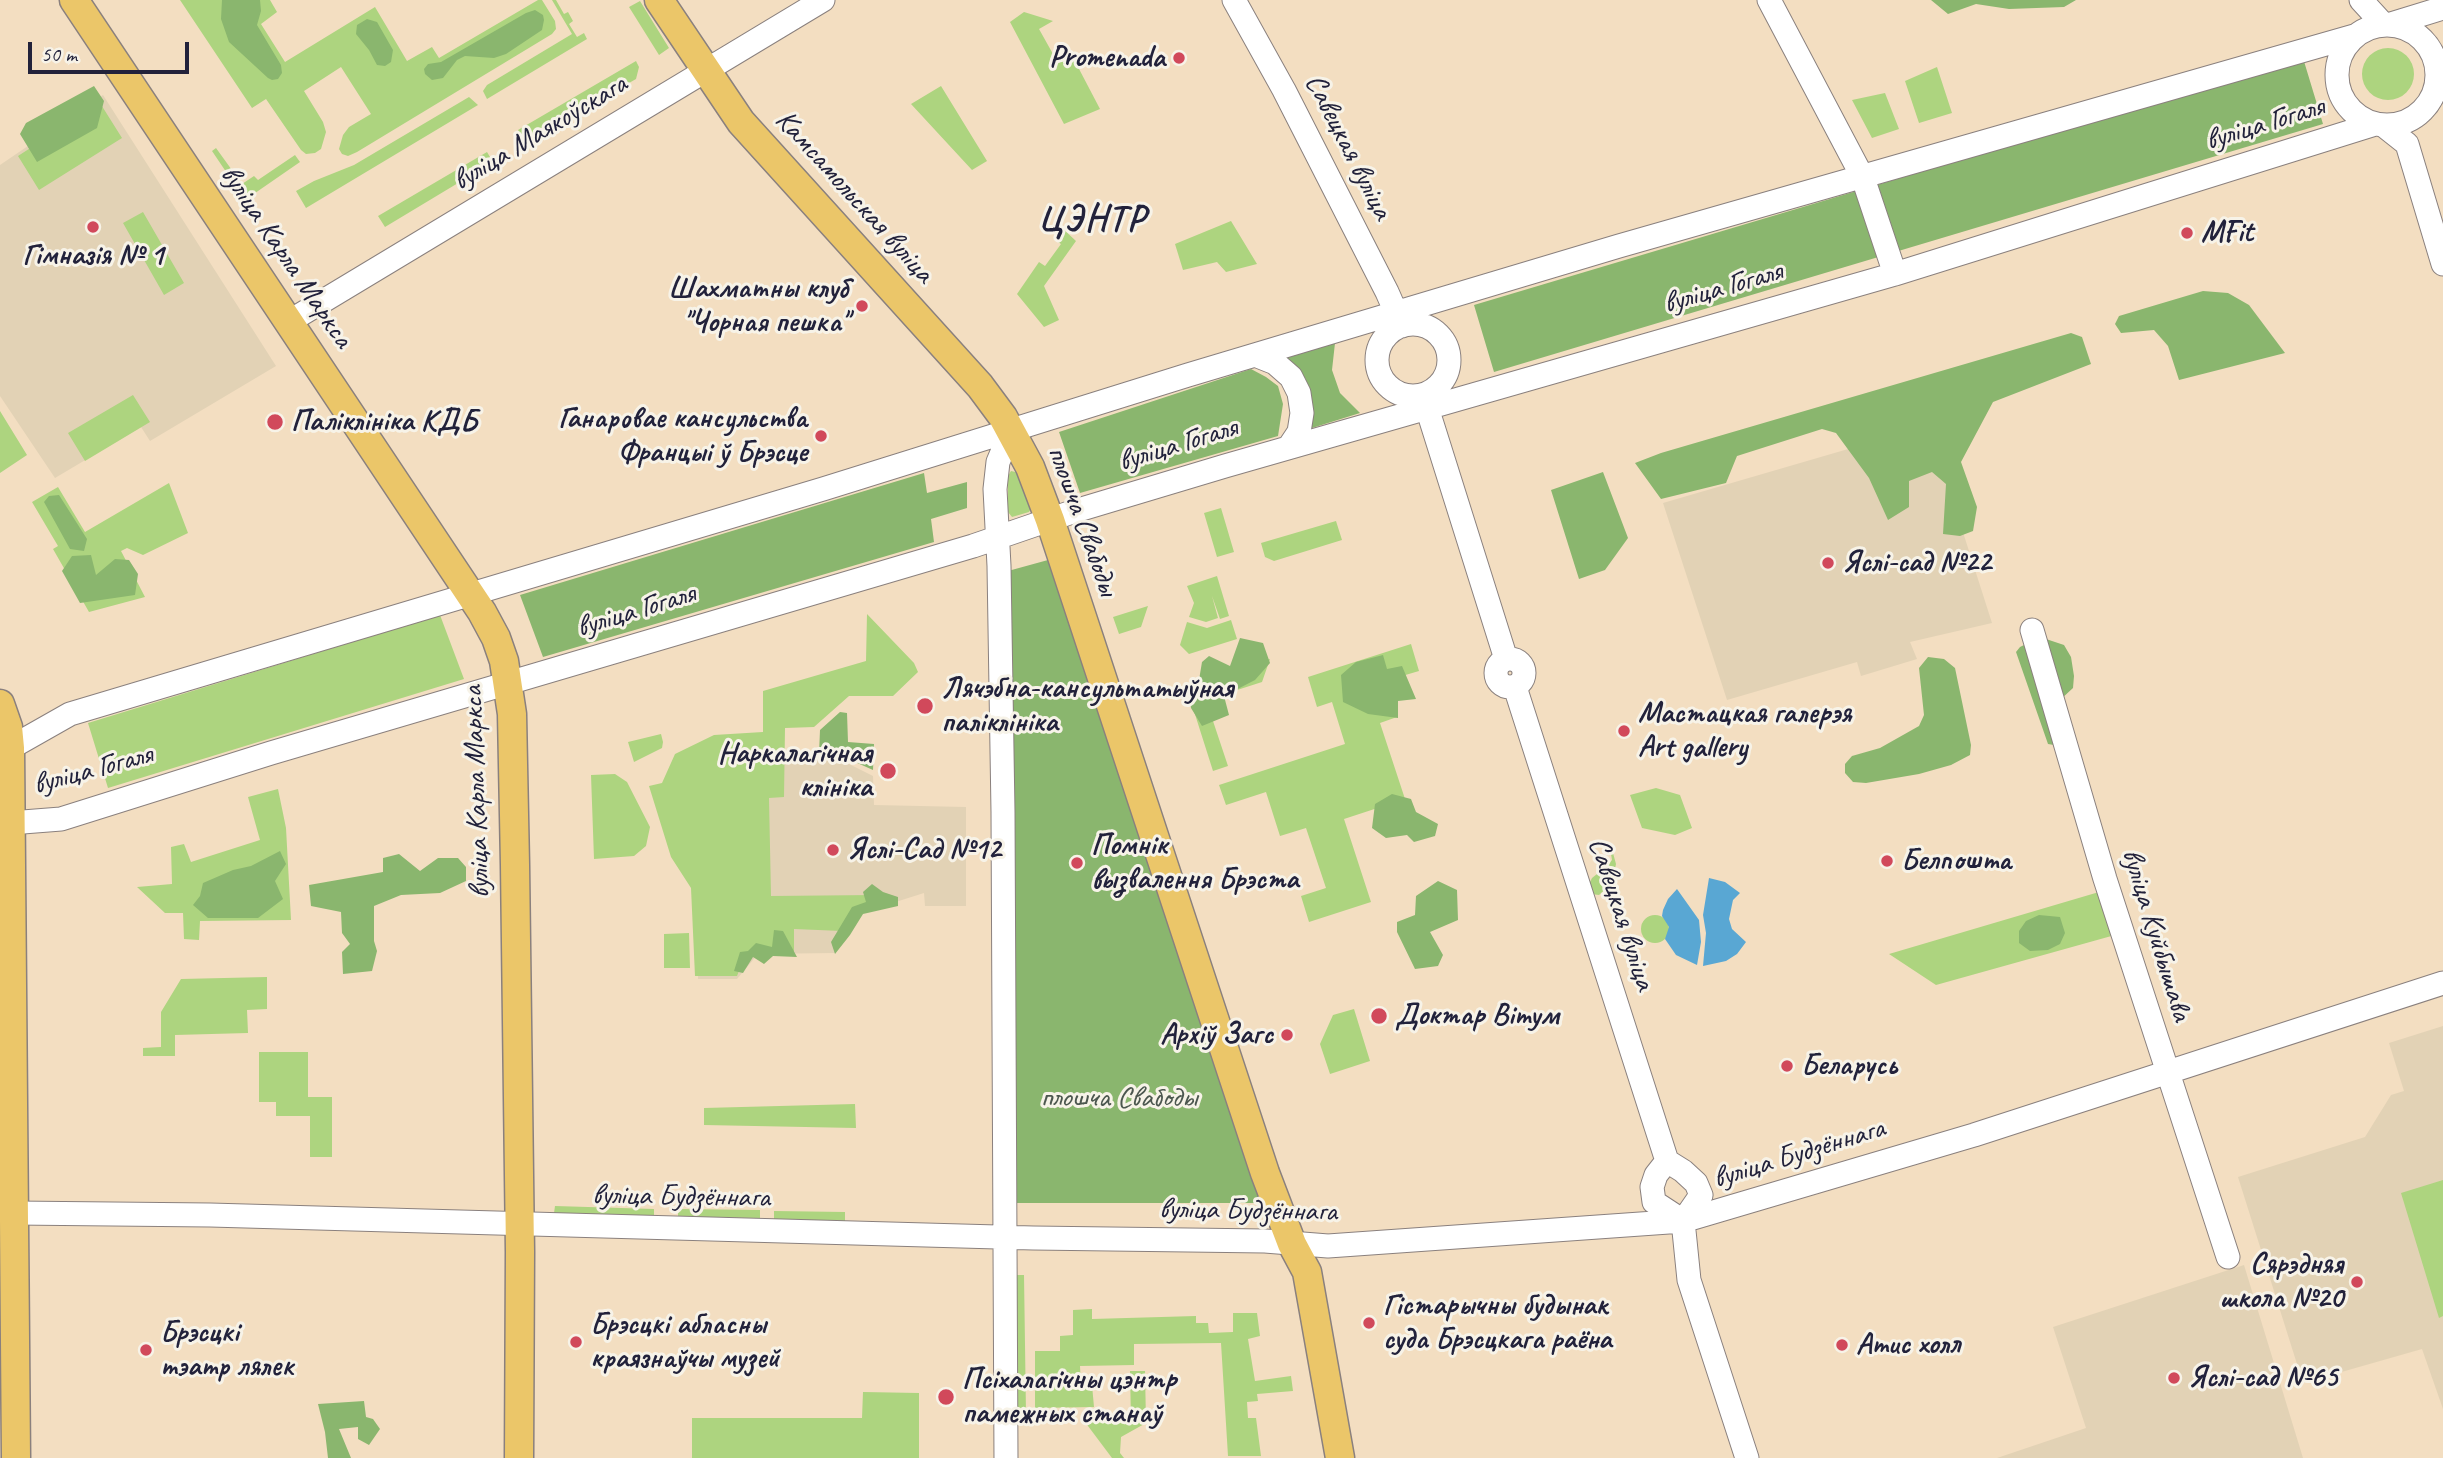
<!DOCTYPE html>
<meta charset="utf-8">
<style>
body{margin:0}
#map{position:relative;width:2443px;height:1458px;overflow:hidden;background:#f3dec1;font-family:Caveat,sans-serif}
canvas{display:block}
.scale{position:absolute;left:28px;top:42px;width:161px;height:32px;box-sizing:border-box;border:4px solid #22223b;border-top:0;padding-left:9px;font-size:21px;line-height:24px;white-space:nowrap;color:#22223b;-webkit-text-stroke:5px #f7f3e8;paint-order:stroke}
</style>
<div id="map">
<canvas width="2443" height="1458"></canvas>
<div class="scale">50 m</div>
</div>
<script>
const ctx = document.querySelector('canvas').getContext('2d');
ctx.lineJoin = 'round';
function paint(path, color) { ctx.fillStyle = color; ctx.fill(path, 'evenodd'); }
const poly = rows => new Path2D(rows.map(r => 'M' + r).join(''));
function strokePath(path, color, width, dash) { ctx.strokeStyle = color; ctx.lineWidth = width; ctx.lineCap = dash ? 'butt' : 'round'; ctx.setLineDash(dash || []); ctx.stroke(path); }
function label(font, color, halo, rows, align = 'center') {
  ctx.font = font + ' Caveat,sans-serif'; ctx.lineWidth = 6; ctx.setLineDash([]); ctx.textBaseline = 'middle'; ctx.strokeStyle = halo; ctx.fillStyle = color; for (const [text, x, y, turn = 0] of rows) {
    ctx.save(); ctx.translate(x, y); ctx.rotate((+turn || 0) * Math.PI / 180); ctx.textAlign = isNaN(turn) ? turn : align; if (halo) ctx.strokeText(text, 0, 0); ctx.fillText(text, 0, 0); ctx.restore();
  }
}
const built = poly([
 [103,95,276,366,150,441,141,427,55,478,0,396,0,165],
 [1855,447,1938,454,1992,623,1910,642,1917,659,1861,676,1857,662,1727,700,1663,503],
 [700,757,835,757,873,776,874,805,966,807,966,906,925,906,924,893,864,912,835,953,758,954,737,979,698,979],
 [2443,1026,2443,1409,2422,1349,2303,1383,2238,1177,2365,1137,2391,1095,2404,1091,2389,1043],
 [2244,1265,2303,1458,1997,1458,2086,1428,2053,1327]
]);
const green = poly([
 [180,0,270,0,277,12,261,24,285,62,375,7,407,61,432,47,439,58,538,0,542,0,555,21,556,29,552,34,357,152,348,156,342,154,339,149,343,135,349,127,371,114,341,67,304,91,323,122,326,132,321,149,315,153,306,154,301,150,266,99,252,108],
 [552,0,556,0,564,14,568,12,573,21,569,24,577,37,584,33,587,39,487,99,483,91,487,85,572,34],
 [640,1,669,48,659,55,629,7],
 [1024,12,1053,21,1039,29,1053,54,1067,46,1100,109,1064,124,1010,22],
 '2362 74a26 26 0 1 1 52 0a26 26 0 1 1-52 0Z',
 [636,61,639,67,636,79,526,142,518,130],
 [1937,67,1952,113,1919,123,1905,81],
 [941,86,987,161,972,170,911,104],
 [1885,93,1899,129,1872,138,1852,100],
 [469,97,478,105,306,208,296,191,314,181,354,165],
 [100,103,122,138,39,190,18,156],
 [216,148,242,184,254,176,258,180,295,155,300,162,245,200,212,151],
 [487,152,493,162,385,227,378,216],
 [143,212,184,283,164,295,123,223],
 [1231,221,1257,264,1226,272,1217,262,1183,270,1175,244],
 [1062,228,1076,241,1044,286,1059,320,1044,327,1017,294,1039,262,1045,266,1061,244,1054,239],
 [133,395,150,422,85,461,68,433],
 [0,411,27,455,0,473],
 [1011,471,1020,473,1032,507,1029,512,1012,517,1008,512,1008,476],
 [169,483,188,533,143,555,127,548,121,551,145,597,89,612,53,549,58,546,32,502,58,487,85,532],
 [1221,508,1234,552,1217,557,1204,513],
 [1336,521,1342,540,1274,561,1265,557,1261,543],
 [1217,576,1229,616,1220,619,1212,596,1218,618,1206,622,1189,617,1194,603,1187,586],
 [1148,606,1141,627,1119,634,1113,617],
 [867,614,914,663,918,672,893,696,849,696,814,727,785,728,784,797,769,798,771,896,874,895,842,931,794,929,794,951,746,953,737,976,695,976,691,888,671,857,649,786,662,783,675,754,714,735,763,732,763,691,866,661],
 [440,615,464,679,108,788,88,723],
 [1231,620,1237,639,1189,654,1180,645,1187,622,1207,628],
 [1411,644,1419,671,1385,681,1397,717,1380,723,1405,799,1344,819,1371,902,1309,922,1301,896,1326,888,1306,828,1280,836,1266,792,1226,805,1219,785,1345,744,1332,702,1317,707,1308,677],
 [1270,659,1262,682,1206,700,1228,766,1213,771,1186,686],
 [661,734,663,742,662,748,634,762,628,742],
 [615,774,627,782,650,827,646,846,634,856,594,859,591,775],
 [1656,788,1680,795,1692,828,1675,835,1642,828,1630,795],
 [278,789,286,828,291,920,200,921,199,940,184,939,183,913,165,913,137,887,172,884,171,847,184,844,191,862,260,840,248,797],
 [1613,853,1616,864,1612,883,1599,895,1591,894,1589,884,1592,878,1607,866,1612,860,1611,854],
 [2099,892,2115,935,1936,985,1889,954],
 '1641 929a14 14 0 1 1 28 0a14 14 0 1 1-28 0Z',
 [689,933,690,968,664,968,664,934],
 [267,977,267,1009,247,1010,248,1033,175,1035,175,1056,143,1056,143,1048,161,1047,161,1012,181,979],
 [1354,1009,1370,1061,1330,1074,1320,1044,1333,1015],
 [259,1052,308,1052,308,1097,332,1097,332,1157,310,1157,310,1116,276,1116,276,1102,259,1102],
 [855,1104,856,1128,704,1125,704,1108],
 [2443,1180,2443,1316,2439,1318,2401,1193],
 [555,1206,654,1209,654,1216,554,1213],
 [678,1209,760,1210,760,1218,678,1217],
 [774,1211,845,1212,845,1221,774,1219],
 [1013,1275,1024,1275,1026,1414,1015,1414],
 [1092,1309,1092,1319,1196,1316,1196,1323,1208,1323,1209,1333,1233,1332,1233,1313,1257,1313,1260,1336,1248,1339,1255,1381,1291,1376,1293,1391,1257,1394,1258,1401,1247,1402,1248,1418,1256,1418,1261,1456,1228,1456,1221,1343,1134,1344,1134,1365,1080,1366,1081,1385,1092,1385,1094,1407,1035,1408,1035,1351,1060,1351,1060,1336,1073,1335,1073,1310],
 [1130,1371,1145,1371,1146,1423,1121,1437,1120,1453,1124,1458,1112,1458,1085,1422,1131,1422],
 [863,1392,919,1393,919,1458,692,1458,692,1418,862,1418]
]);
const forest = poly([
 [222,0,260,0,261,11,257,25,281,65,282,73,278,79,272,80,268,78,229,42,221,19],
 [1931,0,2076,0,2064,7,2009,9,1976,4,1948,14],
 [535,10,543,15,544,20,542,30,506,54,494,58,465,56,457,60,443,78,432,80,425,74,424,69,428,64,441,62,526,13],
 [367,19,377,22,393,50,391,62,385,66,377,65,369,50,356,34,357,25],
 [2303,58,2323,124,1494,372,1474,305],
 [94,86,104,101,97,128,37,162,20,134,26,123],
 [2203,291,2228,293,2249,305,2285,353,2179,380,2168,346,2154,330,2121,333,2115,324,2119,316],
 [2071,333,2082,337,2091,364,1993,402,1961,462,1977,507,1973,531,1960,536,1943,534,1946,484,1932,472,1909,481,1909,507,1888,520,1869,478,1836,433,1822,429,1737,456,1726,483,1661,499,1635,463,1661,453],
 [1335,343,1332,370,1340,393,1360,413,1312,428,1312,400,1305,378,1286,357],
 [1251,369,1266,377,1278,386,1283,404,1278,436,1080,493,1059,432],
 [1603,472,1628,538,1605,570,1579,579,1551,490],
 [924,473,927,493,967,482,967,508,931,519,934,542,543,657,520,595],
 [59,495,87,539,84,551,70,549,44,502,49,496],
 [91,555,96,575,115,559,129,560,138,574,135,595,80,603,62,571,72,556],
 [1048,560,1263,1203,1016,1203,1008,571],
 [2040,637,2064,645,2071,657,2074,676,2073,688,2060,700,2058,734,2054,745,2048,744,2016,652,2020,647],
 [1240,638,1263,643,1270,663,1255,680,1224,696,1229,715,1202,726,1191,708,1188,686,1199,680,1202,662,1209,656,1230,666],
 [1383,655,1387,669,1402,666,1416,699,1398,701,1398,718,1368,714,1343,702,1341,675,1356,662],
 [1928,657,1944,659,1955,668,1971,745,1970,755,1951,765,1919,774,1866,783,1853,782,1845,773,1845,764,1852,756,1880,748,1919,726,1924,715,1919,668],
 [840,712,847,713,848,742,874,744,873,770,835,753,819,754,820,730],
 [1392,794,1411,799,1416,812,1438,824,1435,836,1414,842,1407,835,1386,838,1372,828,1375,804],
 [280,851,286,864,275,881,283,899,258,918,208,918,193,905,200,896,203,883,233,870,251,866],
 [399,854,420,871,438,858,458,858,466,867,466,881,440,893,401,895,374,906,374,941,377,951,372,971,343,974,342,952,350,944,342,933,341,912,311,906,309,885,383,872,383,858],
 [1438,881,1457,890,1458,920,1430,932,1443,955,1438,966,1415,969,1397,932,1397,922,1415,915,1416,896],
 [872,884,883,892,898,897,898,906,863,914,850,935,835,954,831,942,852,907,866,902,863,892],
 [2039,915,2060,917,2065,933,2060,944,2048,950,2030,951,2019,943,2019,931,2026,921],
 [774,930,783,931,797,957,773,956,764,964,753,957,743,973,734,971,740,952,748,951,756,943,772,947],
 [364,1401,366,1417,373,1419,380,1429,369,1445,358,1439,358,1427,339,1429,351,1458,328,1458,325,1432,318,1404]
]);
const water = poly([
 [1709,878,1725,882,1740,893,1733,900,1729,919,1732,929,1746,942,1737,954,1726,961,1703,966,1706,933,1703,915],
 [1677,889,1699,920,1701,942,1697,965,1676,955,1665,939,1669,927,1662,916,1663,910,1668,899]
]);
const minor = poly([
 [1234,0,1284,90,1387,292,1402,326],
 [1769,0,1863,178,1895,274],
 [2361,0,2383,24],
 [2391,24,2443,8],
 '2337 75a50 50 0 1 1 100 0a50 50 0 1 1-100 0Z',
 [2383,125,2407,144,2443,264],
 [290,321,823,0],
 '1377 360a36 36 0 1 1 72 0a36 36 0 1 1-72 0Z',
 [1255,355,1275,363,1291,377,1299,393,1302,413,1299,432,1289,447],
 [1423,395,1506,659],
 [2032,630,2105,879,2228,1257],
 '1496 673a14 14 0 1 1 28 0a14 14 0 1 1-28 0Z',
 [1515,687,1667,1161,1656,1175,1652,1187,1654,1202,1683,1221],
 [10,748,70,714,823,489,1188,375,1619,246,2354,36],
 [10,823,61,819,271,753,973,546,1075,511,1225,466,1895,274,2375,124],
 [1667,1161,1683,1171,1696,1183,1701,1195,1683,1221,1689,1280,1747,1458],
 [14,1213,210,1215,1033,1238,1265,1241,1328,1246,1683,1221,1974,1135,2443,983],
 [1006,1458,1003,812,999,566,995,489,998,462,1011,431]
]);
const major = poly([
 [74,0,482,612,496,638,504,661,512,714,515,865,520,1252,519,1458],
 [659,0,741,122,980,386,1003,417,1030,467,1050,520,1265,1173,1292,1244,1307,1272,1340,1458],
 [0,704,8,727,10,748,16,1458]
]);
const markers = [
 [1179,58,7,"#d1495b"],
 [93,227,7,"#d1495b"],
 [2187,233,7,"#d1495b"],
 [862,306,7,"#d1495b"],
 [275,422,9,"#d1495b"],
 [821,436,7,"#d1495b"],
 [1828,563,7,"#d1495b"],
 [925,706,9,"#d1495b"],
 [1624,731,7,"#d1495b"],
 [888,771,9,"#d1495b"],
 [833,850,7,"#d1495b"],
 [1887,861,7,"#d1495b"],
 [1077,863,7,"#d1495b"],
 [1379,1016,9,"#d1495b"],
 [1287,1035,7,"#d1495b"],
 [1787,1066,7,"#d1495b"],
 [2357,1282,7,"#d1495b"],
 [1369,1323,7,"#d1495b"],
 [576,1342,7,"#d1495b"],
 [1842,1345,7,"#d1495b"],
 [146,1350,7,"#d1495b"],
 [2174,1378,7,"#d1495b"],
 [946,1397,9,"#d1495b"]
];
const poiNames = [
 ["Promenada",1165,58,"right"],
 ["MFit",2201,233],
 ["Гімназія № 1",93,256,"center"],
 ["Шахматны клуб",848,289,"right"],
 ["\"Чорная пешка\"",848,323,"right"],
 ["Ганаровае кансульства",807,419,"right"],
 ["Францыі ў Брэсце",807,453,"right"],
 ["Паліклініка КДБ",291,422],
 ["Яслі-сад №22",1842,563],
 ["Лячэбна-кансультатыўная",941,689],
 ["паліклініка",941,723],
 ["Мастацкая галерэя",1638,714],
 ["Art gallery",1638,748],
 ["Наркалагічная",872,754,"right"],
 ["клініка",872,788,"right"],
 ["Помнік",1091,846],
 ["вызвалення Брэста",1091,880],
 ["Яслі-Сад №12",847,850],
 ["Белпошта",1901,861],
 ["Доктар Вітум",1395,1016],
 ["Архіў Загс",1273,1035,"right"],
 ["Беларусь",1801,1066],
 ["Сярэдняя",2343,1265,"right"],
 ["школа №20",2343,1299,"right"],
 ["Гістарычны будынак",1383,1306],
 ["суда Брэсцкага раёна",1383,1340],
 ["Брэсцкі абласны",590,1325],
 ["краязнаўчы музей",590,1359],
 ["Брэсцкі",160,1333],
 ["тэатр лялек",160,1367],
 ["Атис холл",1856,1345],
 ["Яслі-сад №65",2188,1378],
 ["Псіхалагічны цэнтр",962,1380],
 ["памежных станаў",962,1414]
];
const streetNames = [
 ["вуліца Гогаля",2265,124,-17],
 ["вуліца Маякоўскага",540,133,-31],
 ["Савецкая вуліца",1348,147,63],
 ["Камсамольская вуліца",854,197,48],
 ["вуліца Карла Маркса",286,257,56],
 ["вуліца Гогаля",1723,288,-16],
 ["вуліца Гогаля",1178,445,-17],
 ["плошча Свабоды",1082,521,70],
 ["вуліца Гогаля",636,611,-17],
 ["вуліца Гогаля",93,770,-15],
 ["вуліца Карла Маркса",477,792,-92],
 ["Савецкая вуліца",1621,914,72],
 ["вуліца Куйбышава",2156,935,73],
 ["вуліца Будзённага",1799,1154,-17],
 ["вуліца Будзённага",681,1197,1],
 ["вуліца Будзённага",1248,1211,1]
];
const parkNames = [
 ["плошча Свабоды",1119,1098]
];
const districtNames = [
 ["ЦЭНТР",1092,220]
];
paint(built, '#e2d2b5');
paint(green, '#add47f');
paint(forest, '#8ab66e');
paint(water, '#59a7d3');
strokePath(minor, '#8a807e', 25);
strokePath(major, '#8a807e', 31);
strokePath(minor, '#fff', 23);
strokePath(major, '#ebc669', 28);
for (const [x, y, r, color] of markers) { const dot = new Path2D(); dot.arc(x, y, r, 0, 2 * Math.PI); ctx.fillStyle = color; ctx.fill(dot); strokePath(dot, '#f7f3e8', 2.5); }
label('bold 30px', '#22223b', '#f7f3e8', poiNames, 'left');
label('30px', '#22223b', '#f7f3e8', streetNames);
label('30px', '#4c574f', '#f7f3e8', parkNames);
ctx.letterSpacing = '2px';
label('bold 37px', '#22223b', '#f7f3e8', districtNames);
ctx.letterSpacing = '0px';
</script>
